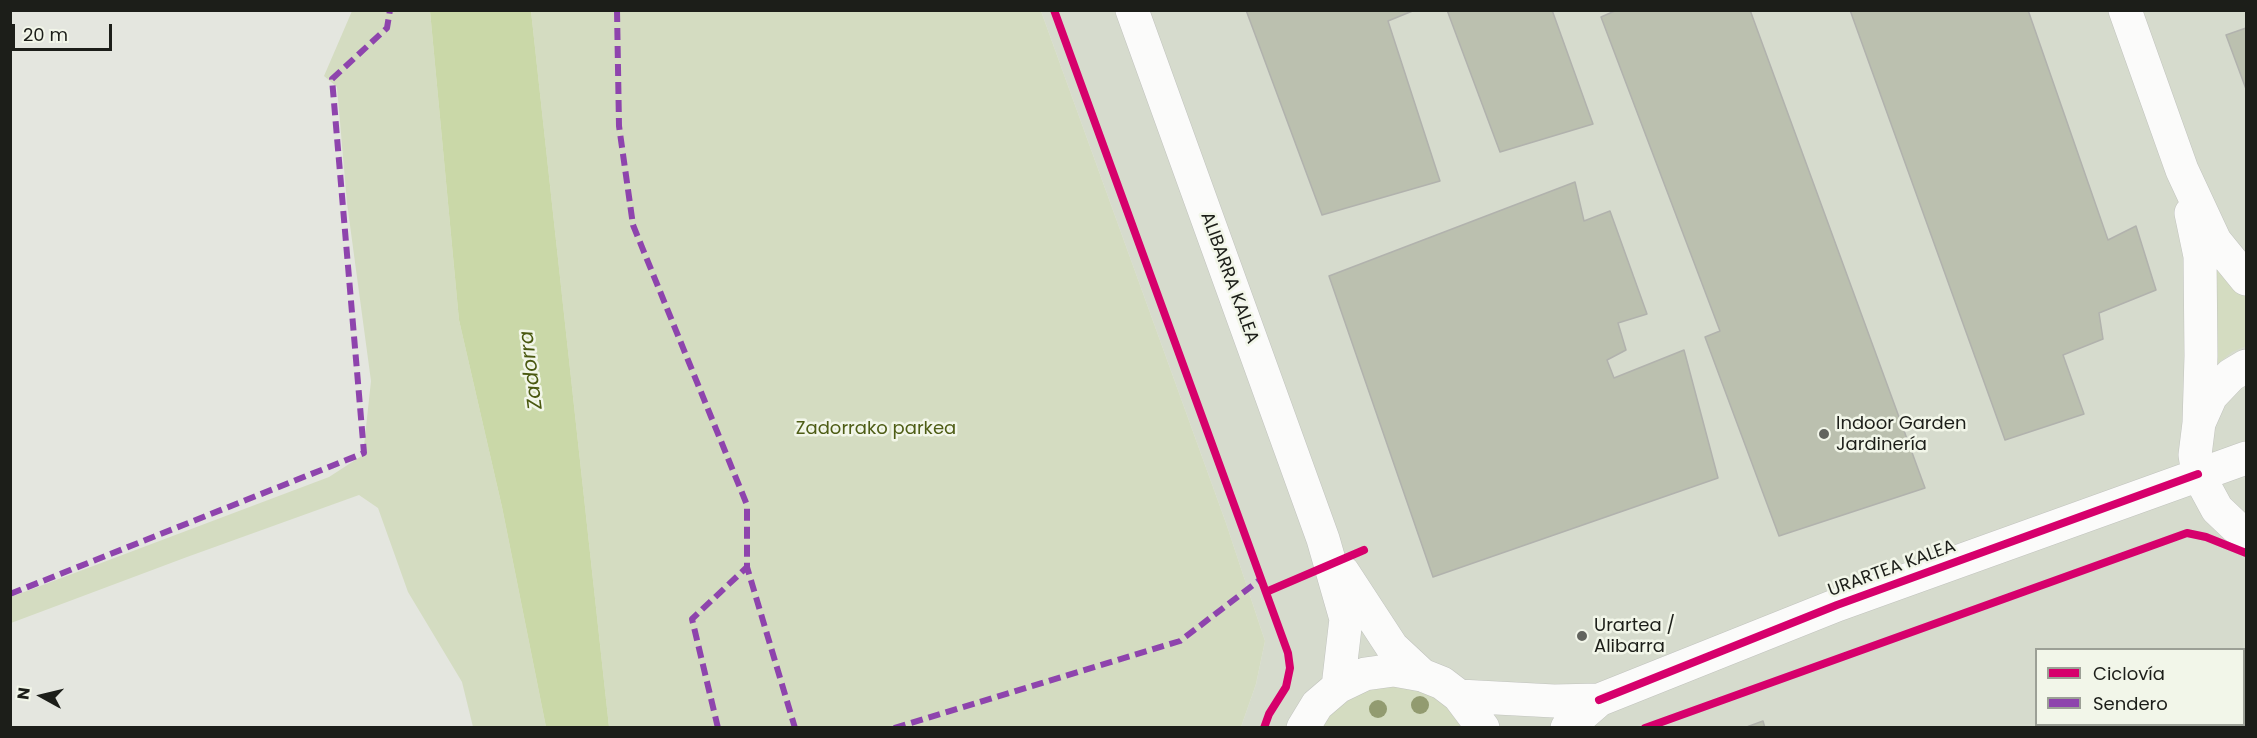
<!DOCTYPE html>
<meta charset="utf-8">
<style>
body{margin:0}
#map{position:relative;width:2257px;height:738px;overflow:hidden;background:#e4e6df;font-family:Poppins,sans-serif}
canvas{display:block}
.frame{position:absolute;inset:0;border:12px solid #1c1e19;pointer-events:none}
.legend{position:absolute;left:2035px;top:648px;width:210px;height:78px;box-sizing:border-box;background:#f2f6e9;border:2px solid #9ca096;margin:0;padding:8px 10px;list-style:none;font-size:18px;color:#1c1e19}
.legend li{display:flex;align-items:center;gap:12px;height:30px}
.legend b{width:30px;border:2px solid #9ca096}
.north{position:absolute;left:12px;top:666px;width:60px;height:60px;-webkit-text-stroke:4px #f2f6e9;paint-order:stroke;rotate:278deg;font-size:16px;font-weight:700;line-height:24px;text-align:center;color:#1c1e19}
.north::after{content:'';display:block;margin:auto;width:21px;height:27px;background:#1c1e19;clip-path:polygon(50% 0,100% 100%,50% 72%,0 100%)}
.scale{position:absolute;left:12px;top:24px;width:100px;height:27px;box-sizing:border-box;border:3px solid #1c1e19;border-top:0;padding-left:8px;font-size:18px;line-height:21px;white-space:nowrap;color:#1c1e19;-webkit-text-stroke:4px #f2f6e9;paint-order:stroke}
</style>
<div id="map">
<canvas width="2257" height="738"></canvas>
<div class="frame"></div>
<ul class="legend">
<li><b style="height:8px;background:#d6006c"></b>Ciclovía</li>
<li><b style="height:8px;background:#8e44ad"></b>Sendero</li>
</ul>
<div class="north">N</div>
<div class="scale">20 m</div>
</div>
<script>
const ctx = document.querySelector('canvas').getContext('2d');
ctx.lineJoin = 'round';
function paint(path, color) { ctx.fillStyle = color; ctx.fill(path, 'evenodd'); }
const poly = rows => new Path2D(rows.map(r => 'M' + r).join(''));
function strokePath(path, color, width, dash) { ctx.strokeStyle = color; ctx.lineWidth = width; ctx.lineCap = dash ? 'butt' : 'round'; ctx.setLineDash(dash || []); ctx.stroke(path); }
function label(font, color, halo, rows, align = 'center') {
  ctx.font = font + ' Poppins,sans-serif'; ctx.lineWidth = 5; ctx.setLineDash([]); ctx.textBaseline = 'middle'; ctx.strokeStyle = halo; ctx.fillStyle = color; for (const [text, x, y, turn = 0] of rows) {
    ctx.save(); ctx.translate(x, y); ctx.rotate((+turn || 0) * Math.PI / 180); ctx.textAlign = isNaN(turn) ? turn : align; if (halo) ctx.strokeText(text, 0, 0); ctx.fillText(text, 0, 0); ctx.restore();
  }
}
const built = poly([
 [1041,11,2246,11,2246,727,1241,727,1256,684,1265,641,1226,523],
 [2036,650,2244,650,2244,724,2036,724]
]);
const green = poly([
 [352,11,430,11,459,320,502,507,546,727,473,727,462,682,408,592,378,508,359,495,187,557,11,623,11,597,329,477,363,455,371,381,347,203,337,87,324,76],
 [531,11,1041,11,1226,523,1265,641,1256,684,1241,727,609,727],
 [2205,229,2246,292,2246,346,2232,352,2207,372],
 [1404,684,1441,699,1467,728,1322,728,1330,713,1363,690]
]);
const water = poly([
 [430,11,531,11,609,727,546,727,502,507,459,320]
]);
const building = poly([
 [1246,10,1415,10,1388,21,1440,181,1322,215,1246,10],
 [1447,10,1552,10,1593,124,1500,152,1447,10],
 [1617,10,1750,10,1925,488,1779,536,1705,337,1720,331,1601,17,1617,10],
 [1850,10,2028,10,2108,240,2136,226,2156,290,2099,313,2103,339,2063,355,2084,414,2005,440,1850,10],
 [2246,28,2246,89,2226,35,2246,28],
 [1575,182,1584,221,1610,211,1647,314,1618,323,1626,350,1607,360,1614,378,1684,350,1718,478,1433,577,1329,276,1575,182],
 [2246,677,2246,728,2204,728,2203,724,2244,724,2244,678,2246,677],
 [1763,721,1765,728,1744,728,1763,721]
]);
const minor = poly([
 [1132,10,1323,539,1346,619,1338,687],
 [2125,10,2182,170,2215,241,2246,279],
 [2191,213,2200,256,2201,356,2199,423],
 [2246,366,2231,375,2211,396,2199,423,2195,455,2198,474,2217,509,2236,527,2246,532],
 [1343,572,1392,647,1422,675],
 [1459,696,1554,701,1599,700],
 [1303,728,1317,705,1338,687,1365,674,1394,670,1422,675,1442,683,1459,696,1483,728],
 [1567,728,1599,700,1837,605,2246,458]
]);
const quiet = poly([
 [617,10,619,126,633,225,747,505,747,567,795,728],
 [10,594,364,453,332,79,387,28,390,10],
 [718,728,692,619,747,567],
 [894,728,1180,641,1261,579]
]);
const cycleway = poly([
 [1054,10,1288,653,1290,668,1286,687,1269,714,1264,728],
 [1266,592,1364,550],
 [1599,700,1837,605,2198,474],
 [1645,728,2187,533,2206,537,2246,553]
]);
const trees = [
 [1420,705],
 [1378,709]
];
const markers = [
 [1824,434,6,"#62645e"],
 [1582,636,6,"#62645e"]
];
const streetNames = [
 ["ALIBARRA KALEA",1229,278,70],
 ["URARTEA KALEA",1892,569,-20]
];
const poiNames = [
 ["Indoor Garden",1836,424],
 ["Jardinería",1836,445],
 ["Urartea /",1594,626],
 ["Alibarra",1594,647]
];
const parkNames = [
 ["Zadorrako parkea",876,429]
];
const waterNames = [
 ["Zadorra",532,370,-97]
];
paint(built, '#d6dbcd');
paint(green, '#d4dcc1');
paint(water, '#cad8a8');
paint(building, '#bbc0af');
strokePath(building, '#b1b2ad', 1.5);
strokePath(minor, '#c1c3be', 34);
strokePath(minor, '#fbfbfa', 33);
strokePath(quiet, '#8e44ad', 6, [12, 6]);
strokePath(cycleway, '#d6006c', 8);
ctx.fillStyle = '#929b70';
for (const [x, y] of trees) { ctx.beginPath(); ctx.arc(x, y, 9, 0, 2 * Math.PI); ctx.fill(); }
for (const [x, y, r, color] of markers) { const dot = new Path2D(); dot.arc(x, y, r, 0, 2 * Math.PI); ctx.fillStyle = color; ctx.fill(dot); strokePath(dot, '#f2f6e9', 2); }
label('18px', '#1c1e19', '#f2f6e9', streetNames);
label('18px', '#1c1e19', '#f2f6e9', poiNames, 'left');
label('18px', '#4e5d16', '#f2f6e9', parkNames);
label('italic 20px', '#49580f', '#f2f6e9', waterNames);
</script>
